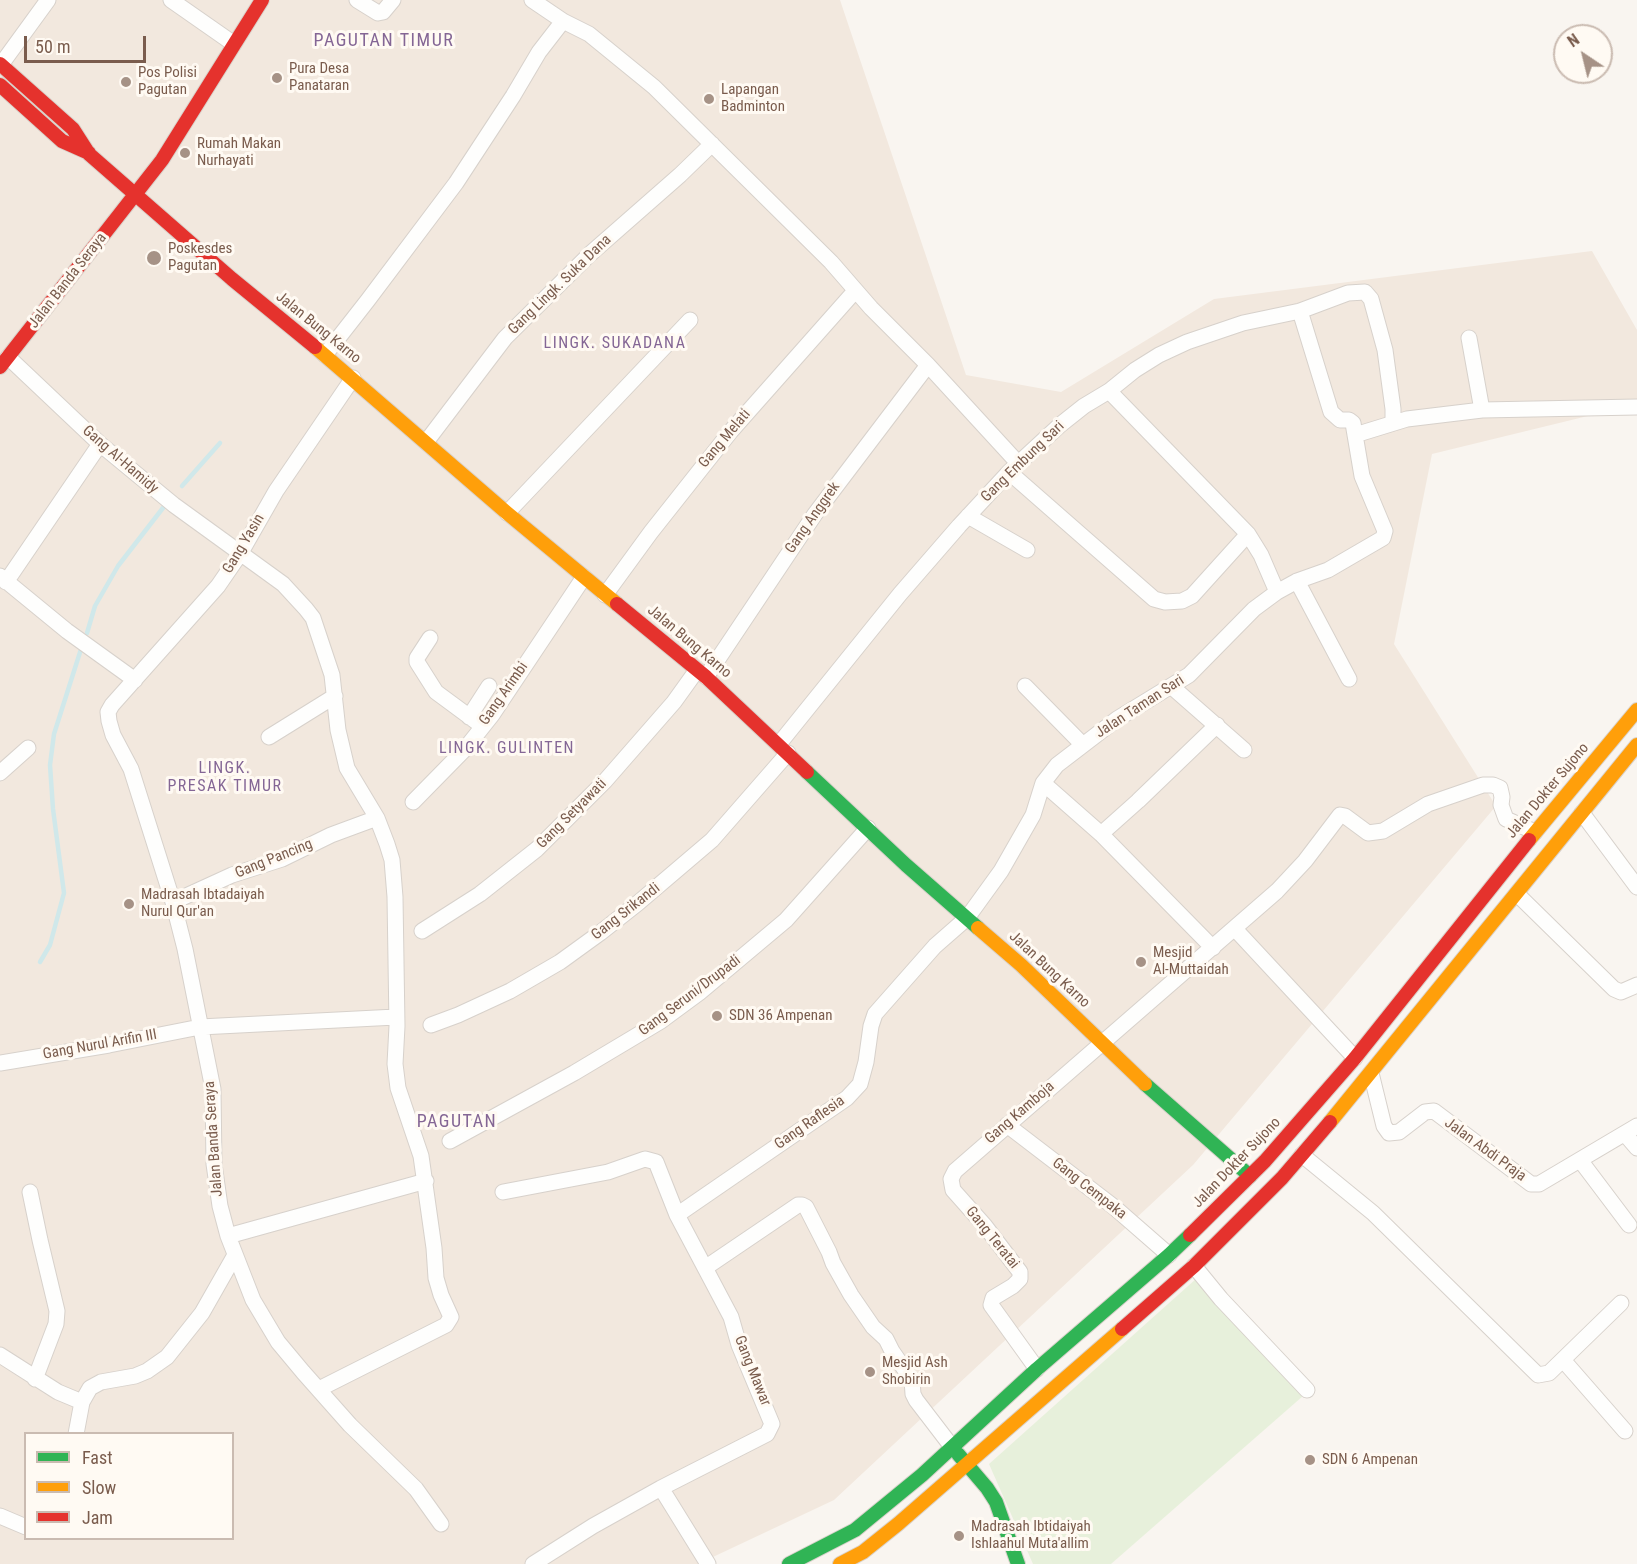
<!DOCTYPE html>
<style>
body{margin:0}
#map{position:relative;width:1637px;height:1564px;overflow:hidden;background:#f9f5f0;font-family:"Roboto Condensed",sans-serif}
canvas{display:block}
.legend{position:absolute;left:24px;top:1432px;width:210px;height:108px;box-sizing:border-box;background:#fffaf3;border:2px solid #cabbb1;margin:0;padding:8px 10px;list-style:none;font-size:18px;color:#7a5c4d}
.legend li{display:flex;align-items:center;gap:12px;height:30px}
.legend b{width:30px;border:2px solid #cabbb1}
.north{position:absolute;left:1553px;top:24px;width:60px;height:60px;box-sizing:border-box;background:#fffaf3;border:2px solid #cabbb1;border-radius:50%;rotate:325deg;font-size:16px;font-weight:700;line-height:24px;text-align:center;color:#7a5c4d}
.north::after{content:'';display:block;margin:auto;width:21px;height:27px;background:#a69286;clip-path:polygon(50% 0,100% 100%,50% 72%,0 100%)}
.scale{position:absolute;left:24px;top:36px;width:122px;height:27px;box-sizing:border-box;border:3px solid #7a5c4d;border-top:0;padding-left:8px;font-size:18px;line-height:21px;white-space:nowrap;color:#7a5c4d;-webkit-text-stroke:4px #fffaf3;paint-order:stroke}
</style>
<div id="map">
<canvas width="1637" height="1564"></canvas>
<ul class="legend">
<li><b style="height:8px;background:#30b455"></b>Fast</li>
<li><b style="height:8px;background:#ff9f0a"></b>Slow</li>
<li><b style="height:8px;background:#e5322d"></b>Jam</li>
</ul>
<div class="north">N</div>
<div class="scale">50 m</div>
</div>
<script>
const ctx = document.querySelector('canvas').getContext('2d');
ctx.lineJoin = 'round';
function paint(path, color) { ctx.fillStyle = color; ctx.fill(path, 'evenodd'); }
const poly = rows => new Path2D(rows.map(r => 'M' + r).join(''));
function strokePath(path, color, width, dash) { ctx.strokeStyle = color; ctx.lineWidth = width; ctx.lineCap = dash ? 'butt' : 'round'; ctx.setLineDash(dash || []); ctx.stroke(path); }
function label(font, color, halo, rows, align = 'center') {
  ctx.font = font + ' "Roboto Condensed",sans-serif'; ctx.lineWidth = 6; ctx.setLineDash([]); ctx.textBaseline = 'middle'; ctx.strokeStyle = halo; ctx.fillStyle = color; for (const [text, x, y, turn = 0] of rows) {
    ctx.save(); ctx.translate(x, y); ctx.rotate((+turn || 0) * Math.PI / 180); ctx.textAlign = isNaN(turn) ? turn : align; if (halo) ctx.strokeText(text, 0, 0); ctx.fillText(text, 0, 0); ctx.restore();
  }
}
const residential = poly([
 [0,0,840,0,966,375,1061,392,1214,299,1592,251,1637,330,1637,404,1432,454,1394,644,1496,806,1193,1165,834,1500,698,1564,0,1564],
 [26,1434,232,1434,232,1538,26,1538]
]);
const green = poly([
 [1197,1278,1303,1396,1111,1564,1033,1564,989,1464]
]);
const stream = poly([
 [182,486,220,443],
 [87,633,95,606,118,566,166,504],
 [40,962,50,945,64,893,53,809,50,765,54,734,82,646]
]);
const street = poly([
 [171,0,234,44],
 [357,0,378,13,383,12,393,0],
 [532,0,563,21,589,34,654,87,831,262,871,308,928,365,1018,463],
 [0,66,48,0],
 [1469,338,1482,410],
 [325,355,368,300,456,183,513,96,539,52,563,21],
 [8,357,100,444,174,505,283,584,306,609,313,618,332,675,338,730,347,768,377,818,387,844,392,860,395,897,397,1026,395,1064,398,1088,421,1156,434,1248,436,1278,441,1295,451,1317,446,1325,319,1389],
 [353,378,276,491,240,554,218,586,112,705,108,712,109,721,113,735,131,769,173,902,185,949,213,1089,214,1164,220,1206,228,1236,253,1300,278,1342,303,1372,350,1425,416,1489,441,1524],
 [1109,391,1248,534,1261,555,1277,592],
 [1355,435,1407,419,1482,410,1637,407],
 [426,442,505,338,590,254,680,175,712,144],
 [1009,472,1154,599,1165,602,1182,601,1192,596,1248,534],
 [507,513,690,320],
 [968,516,1027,550],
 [0,576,67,631,135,680],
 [1297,581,1349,679],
 [6,582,100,444],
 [605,595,651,532,731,431,855,291],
 [430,638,417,658,417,662,436,692,482,726],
 [706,677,815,514,928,365],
 [1025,686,1083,745],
 [1171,686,1244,750],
 [469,717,489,686],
 [269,737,335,696],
 [779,744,900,594,959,526,1009,472,1060,425,1084,406,1109,391,1135,370,1159,355,1187,342,1243,323,1300,311,1348,293,1365,292,1371,299,1385,350,1393,409,1393,423],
 [0,773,28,748],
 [1043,783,1101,834,1213,948],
 [413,802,465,749,492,715,584,577],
 [1582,813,1637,887],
 [1101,834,1138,801,1217,725],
 [1517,894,1614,989,1621,992,1637,985],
 [173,902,232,875,282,859,331,835,377,818],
 [1235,929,1355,1058],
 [422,931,480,894,537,849,605,781,674,702,697,670],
 [431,1025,458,1015,510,991,560,962,600,933,638,903,712,840,788,753],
 [0,1063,109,1045,200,1027,396,1017],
 [1371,1073,1384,1126,1389,1133,1399,1132,1425,1112,1434,1111,1531,1184,1539,1184,1637,1126],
 [1007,1125,1114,1207,1169,1255],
 [1625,1134,1637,1148],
 [450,1141,574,1073,661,1021,699,993,786,920,868,828],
 [1302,1155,1373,1213,1538,1375,1549,1373,1621,1303],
 [1580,1160,1629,1225],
 [30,1192,40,1240,57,1311,56,1324,35,1379],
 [503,1192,608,1172,645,1159,656,1162,677,1215,731,1317,739,1345,772,1424,767,1434,661,1488,593,1526,533,1564],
 [677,1215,847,1098,860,1084,866,1062,871,1026,875,1014,935,946,967,918,1001,871,1033,815,1043,783,1057,765,1117,719,1189,675,1254,609,1277,592,1297,581,1328,570,1383,538,1385,531,1362,476,1353,423,1349,420,1340,420,1331,412,1300,311],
 [228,1236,426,1181],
 [1194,1266,1221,1299,1307,1390],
 [705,1268,798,1205,802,1205,806,1207,829,1252,833,1263,851,1295,873,1327,886,1339,892,1351,912,1380,913,1394,916,1400,952,1447],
 [0,1355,58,1392,82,1402],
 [1563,1360,1625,1431],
 [1037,1369,991,1305,993,1298,1013,1286,1020,1279,1020,1272,985,1226,953,1190,951,1179,955,1171,1277,891,1305,861,1340,815,1345,816,1368,833,1383,831,1428,804,1483,785,1493,785,1500,788,1502,797,1501,805,1506,819,1535,832],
 [76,1434,82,1402,90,1388,101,1382,135,1376,147,1371,167,1357,202,1313,235,1255],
 [661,1488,708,1564],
 [0,1516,26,1527]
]);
const fast = poly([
 [807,772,906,865,978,928],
 [1145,1084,1250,1176],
 [958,1454,987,1488,996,1502,1018,1564],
 [789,1564,855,1530,922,1475,1037,1369,1169,1255,1190,1235]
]);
const slow = poly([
 [315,347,507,513,617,604],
 [1529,840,1637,710],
 [978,928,1021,965,1145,1084],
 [1330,1122,1637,745],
 [840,1564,863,1552,898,1524,1122,1329]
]);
const jam = poly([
 [0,64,73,129,89,154,232,279,315,347],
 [0,85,62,141,89,153],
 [0,367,162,160,262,0],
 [617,604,706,677,807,772],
 [1190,1235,1265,1161,1355,1058,1529,840],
 [1122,1329,1194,1266,1282,1178,1330,1122]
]);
const markers = [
 [277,78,6,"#a69286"],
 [126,82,6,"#a69286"],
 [709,99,6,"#a69286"],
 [185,153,6,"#a69286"],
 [154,258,8,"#a69286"],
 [129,904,6,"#a69286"],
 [1141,962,6,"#a69286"],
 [717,1016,6,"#a69286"],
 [870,1372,6,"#a69286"],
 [1310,1460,6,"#a69286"],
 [959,1536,6,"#a69286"]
];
const poiNames = [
 ["Pura Desa",289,69],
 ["Panataran",289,86],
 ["Pos Polisi",138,73],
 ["Pagutan",138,90],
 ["Lapangan",721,90],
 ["Badminton",721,107],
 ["Rumah Makan",197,144],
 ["Nurhayati",197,161],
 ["Poskesdes",168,249],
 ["Pagutan",168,266],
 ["Madrasah Ibtadaiyah",141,895],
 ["Nurul Qur'an",141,912],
 ["Mesjid",1153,953],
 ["Al-Muttaidah",1153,970],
 ["SDN 36 Ampenan",729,1016],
 ["Mesjid Ash",882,1363],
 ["Shobirin",882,1380],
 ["SDN 6 Ampenan",1322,1460],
 ["Madrasah Ibtidaiyah",971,1527],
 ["Ishlaahul Muta'allim",971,1544]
];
const streetNames = [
 ["Jalan Banda Seraya",68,281,-52],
 ["Gang Lingk. Suka Dana",560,285,-44],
 ["Jalan Bung Karno",318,328,39],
 ["Gang Melati",725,439,-50],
 ["Gang Al-Hamidy",120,460,41],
 ["Gang Embung Sari",1023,462,-44],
 ["Gang Anggrek",813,518,-55],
 ["Gang Yasin",244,544,-59],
 ["Jalan Bung Karno",689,642,40],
 ["Gang Arimbi",504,694,-55],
 ["Jalan Taman Sari",1140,707,-33],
 ["Jalan Dokter Sujono",1548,791,-50],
 ["Gang Setyawati",572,814,-45],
 ["Gang Pancing",274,859,-22],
 ["Gang Srikandi",626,912,-38],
 ["Jalan Bung Karno",1049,970,43],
 ["Gang Seruni/Drupadi",690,996,-37],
 ["Gang Nurul Arifin III",100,1045,-10],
 ["Gang Kamboja",1020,1113,-41],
 ["Gang Raflesia",810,1123,-35],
 ["Jalan Banda Seraya",214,1139,-94],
 ["Jalan Abdi Praja",1485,1150,36],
 ["Jalan Dokter Sujono",1237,1163,-46],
 ["Gang Cempaka",1089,1189,38],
 ["Gang Teratai",992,1238,51],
 ["Gang Mawar",752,1371,68]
];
const neighbourhoodNames = [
 ["LINGK. SUKADANA",615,344],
 ["LINGK. GULINTEN",507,749],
 ["LINGK.",225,769],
 ["PRESAK TIMUR",225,787]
];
const quarterNames = [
 ["PAGUTAN TIMUR",384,41],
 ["PAGUTAN",457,1122]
];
paint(residential, '#f2e8de');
paint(green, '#e7f0db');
strokePath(stream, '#d0e8ea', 4.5);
strokePath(street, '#d7d1cb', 17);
strokePath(fast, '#d9d2cb', 16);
strokePath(slow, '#d9d2cb', 16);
strokePath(jam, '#d9d2cb', 16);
strokePath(street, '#fefefd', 15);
strokePath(fast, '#30b455', 14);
strokePath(slow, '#ff9f0a', 14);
strokePath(jam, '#e5322d', 14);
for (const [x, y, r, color] of markers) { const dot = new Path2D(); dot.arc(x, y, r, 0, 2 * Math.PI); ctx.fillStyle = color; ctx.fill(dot); strokePath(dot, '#fffaf3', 2); }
label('15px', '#7a5c4d', '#fffaf3', poiNames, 'left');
label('15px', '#7a5c4d', '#fffaf3', streetNames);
ctx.letterSpacing = '1.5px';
label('16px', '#846695', '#fffaf3', neighbourhoodNames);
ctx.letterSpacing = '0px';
ctx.letterSpacing = '1.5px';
label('18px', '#846695', '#fffaf3', quarterNames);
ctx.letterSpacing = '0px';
</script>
